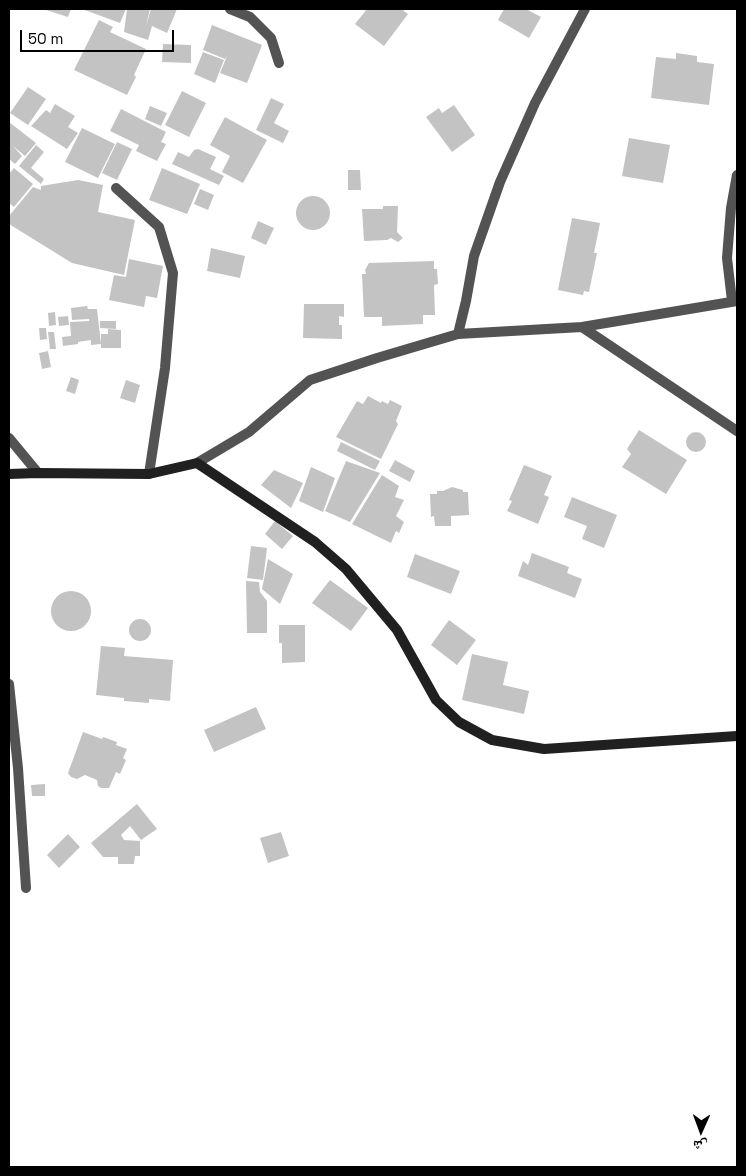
<!DOCTYPE html>
<meta charset="utf-8">
<style>
body{margin:0}
#map{position:relative;width:746px;height:1176px;overflow:hidden;background:#fff;font-family:"Space Grotesk","Noto Naskh Arabic",sans-serif}
canvas{display:block}
.frame{position:absolute;inset:0;border:10px solid #000;pointer-events:none}
.north{position:absolute;left:676px;top:1106px;width:50px;height:50px;-webkit-text-stroke:4px #fff;paint-order:stroke;rotate:182deg;font-size:14px;font-weight:700;line-height:20px;text-align:center;color:#000}
.north::after{content:'';display:block;margin:auto;width:18px;height:22px;background:#000;clip-path:polygon(50% 0,100% 100%,50% 72%,0 100%)}
.scale{position:absolute;left:20px;top:30px;width:154px;height:22px;box-sizing:border-box;border:2px solid #000;border-top:0;padding-left:6px;font-size:15px;line-height:18px;white-space:nowrap;color:#000;-webkit-text-stroke:4px #fff;paint-order:stroke}
</style>
<div id="map">
<canvas width="746" height="1176"></canvas>
<div class="frame"></div>
<div class="north">ش</div>
<div class="scale">50 m</div>
</div>
<script>
const ctx = document.querySelector('canvas').getContext('2d');
ctx.lineJoin = 'round';
function paint(path, color) { ctx.fillStyle = color; ctx.fill(path, 'evenodd'); }
const poly = rows => new Path2D(rows.map(r => 'M' + r).join(''));
function strokePath(path, color, width, dash) { ctx.strokeStyle = color; ctx.lineWidth = width; ctx.lineCap = dash ? 'butt' : 'round'; ctx.setLineDash(dash || []); ctx.stroke(path); }
const building = poly([
 [43,9,71,9,68,17],
 [82,9,126,9,120,23],
 [127,9,150,9,146,26,151,9,177,9,167,33,152,26,148,40,124,32],
 [367,9,401,9,408,14,384,46,355,24],
 [504,9,526,9,541,17,529,38,498,20],
 [99,20,113,27,110,32,146,49,134,75,136,77,127,95,74,70],
 [212,25,262,45,247,83,220,73,227,56,225,59,203,50],
 [163,44,191,45,191,63,162,62],
 [203,52,224,60,215,83,194,74],
 [676,53,697,56,697,62,714,64,709,105,651,98,656,57,676,59],
 [28,87,46,99,28,125,10,113],
 [182,91,206,103,189,137,165,125],
 [271,98,284,104,274,123,289,131,283,143,256,130],
 [55,104,75,116,68,127,78,133,67,149,31,126,46,110,50,113],
 [454,105,475,135,452,152,426,117,439,108,442,113],
 [150,106,167,113,161,126,145,119],
 [121,109,166,132,161,142,166,144,157,161,136,151,139,145,110,131],
 [225,117,267,140,243,183,222,172,230,156,210,145],
 [9,122,36,143,25,156,13,146,22,156,15,164,9,159],
 [82,128,115,144,98,178,65,162],
 [629,138,670,145,663,183,622,176],
 [117,142,132,149,117,180,102,173],
 [36,145,44,152,31,168,44,179,41,184,19,166],
 [198,149,216,157,210,169,224,176,219,185,172,164,178,152,189,157,194,150],
 [14,168,33,184,14,207,9,203,9,174],
 [162,168,200,184,187,214,149,200],
 [348,170,360,170,361,190,348,190],
 [78,180,103,185,98,212,135,220,124,275,72,263,9,224,9,216,33,187,41,190,41,186],
 [200,189,214,195,208,210,194,204],
 '296 213a17 17 0 1 1 34 0a17 17 0 1 1-34 0Z',
 [383,206,398,206,397,232,403,238,398,242,391,238,387,240,364,241,362,209,383,209],
 [572,218,600,223,594,253,597,253,589,292,584,291,583,295,558,290],
 [258,221,274,228,266,245,251,238],
 [211,248,245,256,240,278,207,271],
 [129,259,163,266,157,298,146,296,144,307,109,300,114,275,126,277],
 [434,261,434,269,437,269,438,284,434,285,435,315,423,315,423,324,382,326,382,317,364,317,362,274,366,274,365,270,369,263],
 [304,304,344,304,344,317,339,316,339,325,342,325,342,339,303,338],
 [87,306,88,309,97,309,101,344,91,345,91,340,78,342,78,344,63,346,62,337,71,336,70,322,89,321,89,319,72,320,71,308],
 [55,312,56,325,49,326,48,313],
 [68,316,69,325,59,326,58,317],
 [100,321,116,321,116,329,100,328],
 [39,328,46,328,47,339,40,340],
 [108,329,121,330,121,348,101,348,101,334,108,334],
 [48,332,54,332,56,349,50,349],
 [48,351,51,367,42,369,39,353],
 [71,377,79,380,75,394,66,391],
 [126,380,140,385,135,403,120,398],
 [368,396,381,403,382,401,388,404,390,400,402,406,396,421,398,424,381,459,336,437,357,401,363,404],
 [639,430,687,460,666,494,622,467,631,454,627,449],
 '686 442a10 10 0 1 1 20 0a10 10 0 1 1-20 0Z',
 [341,442,380,461,375,470,337,451],
 [395,460,415,471,410,482,389,471],
 [346,461,380,473,350,522,325,511],
 [524,465,552,476,544,495,549,497,538,524,507,511,512,501,509,500],
 [311,467,335,478,323,512,299,501],
 [274,470,303,483,291,508,261,485],
 [382,475,399,486,395,497,404,500,396,516,404,522,399,533,396,531,391,543,352,524],
 [452,487,463,490,463,492,468,492,469,515,451,516,451,526,435,526,434,516,431,517,430,494,437,494,437,491,443,491],
 [572,497,617,515,604,548,582,539,587,526,564,517],
 [275,521,293,536,282,549,265,534],
 [251,546,267,548,263,580,247,578],
 [532,553,569,567,567,573,582,579,575,598,518,576,523,561,528,565],
 [415,554,460,571,451,594,407,577],
 [268,559,293,574,280,604,262,589],
 [330,580,368,608,351,631,312,603],
 [246,581,259,582,260,592,267,601,267,633,247,633],
 '51 611a20 20 0 1 1 40 0a20 20 0 1 1-40 0Z',
 '129 630a11 11 0 1 1 22 0a11 11 0 1 1-22 0Z',
 [449,620,476,640,457,665,431,645],
 [279,625,305,625,305,662,282,663,282,643,279,643],
 [101,646,125,648,124,656,173,660,170,701,149,699,149,703,124,701,124,698,96,695],
 [472,654,508,662,503,685,529,691,524,714,462,700],
 [256,707,266,729,214,752,204,730],
 [83,732,102,739,103,737,117,742,116,745,127,749,123,758,126,760,120,774,116,772,109,788,101,788,98,786,97,780,85,775,77,779,71,777,68,773],
 [45,784,45,796,32,796,31,785],
 [137,804,157,829,141,840,130,826,121,835,124,840,140,841,140,856,135,856,134,864,118,864,118,857,103,857,91,843],
 [281,832,289,856,268,863,260,838],
 [68,834,80,847,59,868,47,855]
]);
const street = poly([
 [230,9,250,17,271,38,279,63],
 [116,188,159,227,173,273,165,368,149,474],
 [732,301,727,258,731,208,737,175],
 [582,327,737,431],
 [458,334,466,301,474,256,500,182,535,103,585,9],
 [9,438,38,473],
 [197,463,249,432,310,380,377,358,458,334,582,327,737,301],
 [9,684,18,768,26,888]
]);
const secondary = poly([
 [9,474,38,473,149,474,197,463,315,542,346,569,397,630,436,700,459,722,492,740,544,749,737,736]
]);
paint(building, '#c3c3c3');
strokePath(street, '#535353', 10);
strokePath(secondary, '#202020', 10);
</script>
